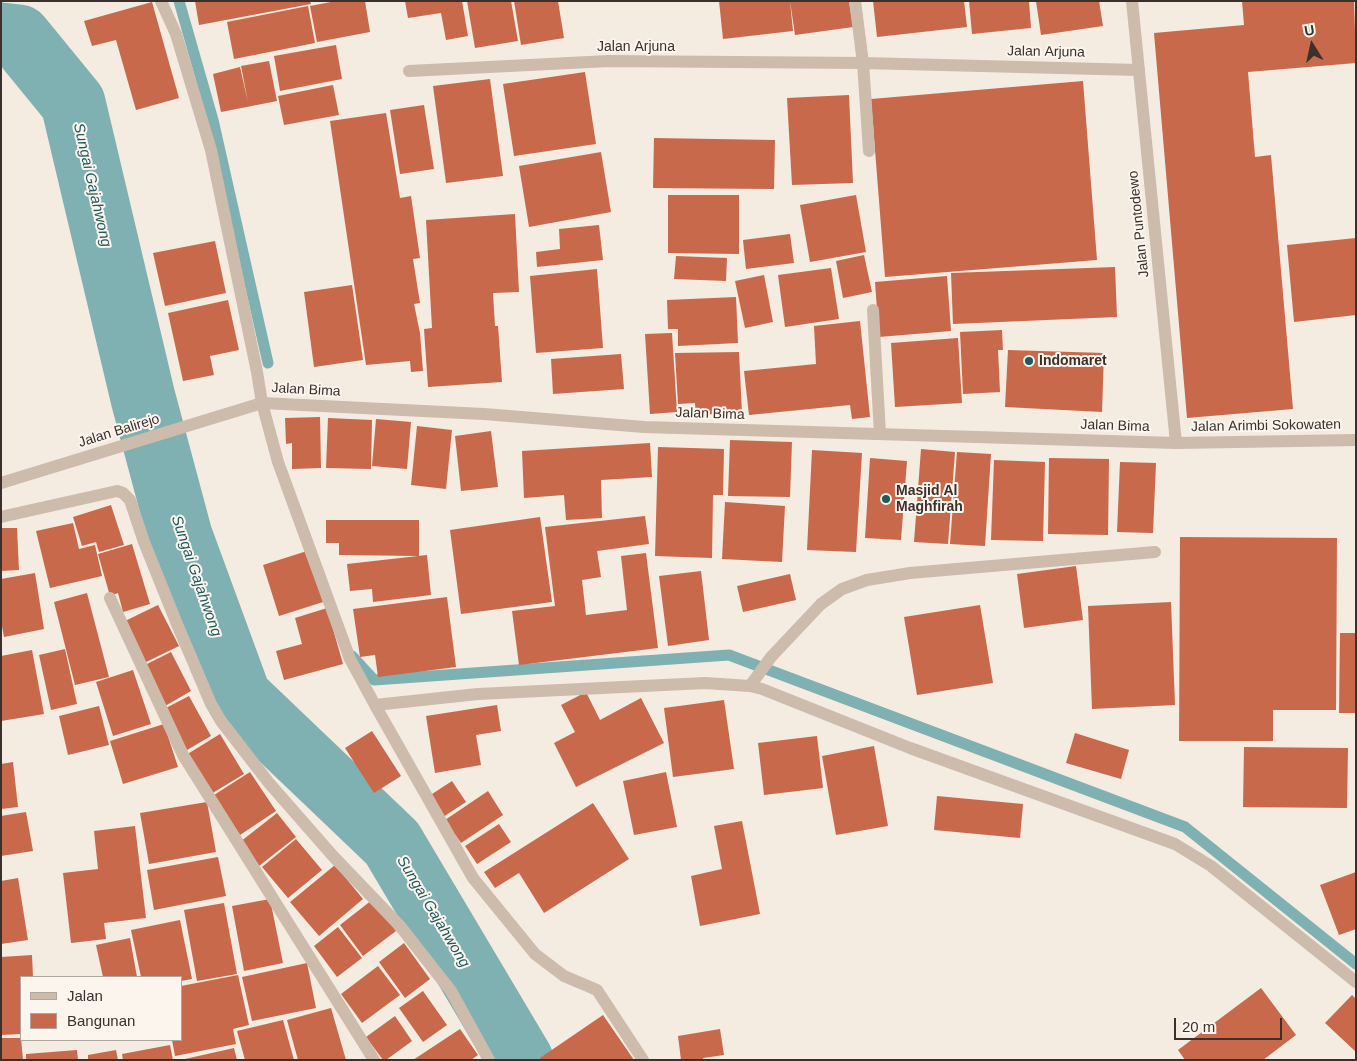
<!DOCTYPE html>
<style>
body{margin:0}
#map{position:relative;width:1357px;height:1061px;overflow:hidden;background:#f4ebe1;font-family:Arial,sans-serif}
canvas{display:block}
.frame{position:absolute;inset:0;border:2px solid #3b302b;pointer-events:none}
.legend{position:absolute;left:20px;top:976px;width:162px;height:65px;box-sizing:border-box;background:#fbf5ee;border:1px solid #aea6a0;margin:0;padding:6px 9px;list-style:none;font-size:15px;color:#3b302b}
.legend li{display:flex;align-items:center;gap:10px;height:25px}
.legend b{width:25px;border:1px solid #aea6a0}
.north{position:absolute;left:1287px;top:20px;width:50px;height:50px;-webkit-text-stroke:4px #fbf5ee;paint-order:stroke;rotate:350deg;font-size:14px;font-weight:700;line-height:20px;text-align:center;color:#3b302b}
.north::after{content:'';display:block;margin:auto;width:18px;height:22px;background:#3b302b;clip-path:polygon(50% 0,100% 100%,50% 72%,0 100%)}
.scale{position:absolute;left:1174px;top:1018px;width:108px;height:22px;box-sizing:border-box;border:2px solid #3b302b;border-top:0;padding-left:6px;font-size:15px;line-height:18px;white-space:nowrap;color:#3b302b;-webkit-text-stroke:4px #fbf5ee;paint-order:stroke}
</style>
<div id="map">
<canvas width="1357" height="1061"></canvas>
<div class="frame"></div>
<ul class="legend">
<li><b style="height:6px;background:#cdbbac"></b>Jalan</li>
<li><b style="height:14px;background:#c8694b"></b>Bangunan</li>
</ul>
<div class="north">U</div>
<div class="scale">20 m</div>
</div>
<script>
const ctx = document.querySelector('canvas').getContext('2d');
ctx.lineJoin = 'round';
const poly = rows => new Path2D(rows.map(r => 'M' + r).join(''));
function strokePath(path, color, width, dash) { ctx.strokeStyle = color; ctx.lineWidth = width; ctx.lineCap = dash ? 'butt' : 'round'; ctx.setLineDash(dash || []); ctx.stroke(path); }
function paint(path, color) { ctx.fillStyle = color; ctx.fill(path, 'evenodd'); }
function label(font, color, halo, rows, align = 'center') {
  ctx.font = font + ' Arial,sans-serif'; ctx.lineWidth = 4; ctx.setLineDash([]); ctx.textBaseline = 'middle'; ctx.strokeStyle = halo; ctx.fillStyle = color; for (const [text, x, y, turn = 0] of rows) {
    ctx.save(); ctx.translate(x, y); ctx.rotate((+turn || 0) * Math.PI / 180); ctx.textAlign = isNaN(turn) ? turn : align; if (halo) ctx.strokeText(text, 0, 0); ctx.fillText(text, 0, 0); ctx.restore();
  }
}
const stream = poly([
 [179,1,213,120,268,363],
 [352,656,374,680,729,655,1185,827,1356,964]
]);
const river = poly([
 [1,35,19,37,73,103,143,398,180,536,239,697,392,843,521,1060]
]);
const building = poly([
 [195,1,310,1,311,4,199,25],
 [336,1,365,1,370,32,317,42,310,6],
 [405,1,462,1,468,36,446,40,441,13,408,18],
 [467,1,511,1,518,41,475,48],
 [514,1,558,1,564,38,521,45],
 [719,1,790,1,793,31,723,39],
 [790,1,849,1,853,27,795,35],
 [873,1,964,1,967,27,877,37],
 [969,1,1029,1,1031,28,972,34],
 [1036,1,1099,1,1103,26,1041,35],
 [1242,1,1354,1,1356,63,1248,72,1255,157,1271,155,1293,409,1187,418,1154,33,1244,25],
 [152,2,179,98,136,110,116,40,92,46,84,21],
 [308,6,315,43,234,59,227,22],
 [336,45,342,79,280,91,274,56],
 [269,61,277,101,221,112,213,74,240,67,248,102,241,66],
 [585,72,596,144,514,156,503,84],
 [490,79,503,176,446,183,433,86],
 [1083,81,1097,260,885,277,871,99],
 [333,85,339,115,284,125,278,96],
 [849,95,853,183,792,185,787,98],
 [424,105,434,169,400,174,390,110],
 [386,113,400,198,411,196,420,258,413,259,420,303,414,304,420,333,423,371,411,372,410,361,366,365,330,121],
 [654,138,775,140,774,189,653,188],
 [601,152,611,212,529,227,519,166],
 [668,195,739,195,739,254,668,253],
 [856,195,866,252,810,262,800,205],
 [515,214,519,292,493,293,495,326,498,326,502,382,428,387,424,329,432,328,426,220],
 [599,225,603,260,537,267,536,252,560,249,559,229],
 [790,234,794,263,746,269,743,240],
 [1356,238,1356,315,1294,322,1287,245],
 [215,241,226,293,165,306,153,253],
 [864,255,872,292,843,298,836,261],
 [676,256,727,258,726,281,674,279],
 [1115,267,1117,317,953,324,951,273],
 [831,268,839,319,785,327,778,275],
 [597,269,603,348,536,353,530,276],
 [764,275,773,322,745,328,735,281],
 [947,276,951,331,879,337,875,282],
 [352,285,363,360,314,367,304,292],
 [736,297,738,343,678,346,678,329,668,329,667,300],
 [228,300,239,350,210,356,214,375,183,381,168,313],
 [860,321,870,417,852,419,850,405,749,415,744,371,816,364,814,326],
 [1002,330,1003,350,998,350,1000,392,963,394,960,332],
 [672,333,677,412,650,414,645,334],
 [958,338,962,403,895,407,891,343],
 [1008,350,1104,353,1102,412,1005,407],
 [739,352,742,413,696,415,695,403,678,404,675,353],
 [621,354,624,389,553,394,551,359],
 [320,417,321,468,292,469,292,443,286,444,285,418],
 [328,418,372,420,371,469,326,468],
 [376,419,411,422,407,469,372,466],
 [417,426,452,430,446,489,411,485],
 [491,431,498,487,461,491,455,436],
 [730,440,792,442,790,497,728,496],
 [650,443,652,477,601,480,602,518,566,520,564,495,524,498,522,451],
 [658,447,724,449,723,495,713,495,712,558,655,556],
 [921,449,955,452,948,544,914,542],
 [812,450,862,453,856,552,807,550],
 [957,452,991,454,985,546,950,544],
 [870,458,907,461,901,540,865,538],
 [1049,458,1109,459,1108,535,1048,534],
 [994,460,1045,462,1043,541,991,540],
 [1120,462,1156,463,1153,533,1117,532],
 [725,502,785,506,782,562,722,559],
 [111,505,124,545,99,552,96,542,82,546,73,517],
 [645,516,649,544,597,551,601,577,582,580,586,615,627,610,621,556,646,553,658,648,519,665,512,611,555,606,545,527],
 [540,517,552,602,461,614,450,530],
 [326,520,419,520,419,556,339,555,339,543,326,543],
 [73,523,79,549,95,545,102,576,50,588,36,531],
 [1,528,17,528,19,570,1,571],
 [1180,537,1337,538,1336,710,1273,710,1273,741,1179,741],
 [132,544,150,604,123,612,118,593,110,596,98,554],
 [307,551,323,602,279,616,263,565],
 [427,555,431,595,373,602,372,589,350,591,347,564],
 [1076,566,1083,620,1024,628,1017,574],
 [701,571,709,640,668,646,659,576],
 [35,573,44,629,4,637,1,621,1,579],
 [790,574,796,600,743,612,737,586],
 [87,593,109,677,75,685,54,602],
 [447,597,456,667,378,677,375,655,360,657,353,609],
 [1171,602,1175,705,1092,709,1088,606],
 [158,605,179,646,144,663,123,622],
 [980,605,993,683,917,695,904,617],
 [327,608,343,664,284,680,276,651,302,644,295,618],
 [1340,633,1356,633,1356,713,1339,713],
 [65,649,77,704,51,710,39,655],
 [32,650,44,714,1,721,1,656],
 [171,652,191,691,165,706,143,666],
 [133,670,151,724,113,736,96,682],
 [586,692,600,720,641,698,664,743,576,787,554,743,575,732,561,705],
 [189,696,211,736,187,750,164,709],
 [724,700,734,769,673,777,664,708],
 [497,705,501,731,476,735,481,765,435,773,426,716],
 [99,706,109,745,68,755,59,716],
 [164,724,178,767,123,784,110,741],
 [372,731,401,776,374,793,345,748],
 [1075,733,1129,750,1121,779,1066,763],
 [220,734,244,774,211,794,186,755],
 [817,736,823,788,764,795,758,743],
 [874,746,888,826,836,835,822,756],
 [1244,747,1348,748,1347,808,1243,807],
 [13,762,18,807,1,809,1,764],
 [250,772,276,811,240,835,214,795],
 [666,772,677,827,634,835,623,781],
 [452,781,466,802,443,817,429,796],
 [488,791,503,815,461,843,445,820],
 [937,796,1023,804,1020,838,934,830],
 [207,802,216,852,149,864,140,813],
 [593,803,629,859,544,913,519,873,495,888,484,872],
 [26,812,33,851,1,856,1,816],
 [277,813,296,837,259,866,240,842],
 [742,821,760,914,700,926,691,876,722,869,714,826],
 [499,824,511,842,477,864,465,846],
 [135,826,146,918,104,923,106,939,71,943,63,873,98,869,94,831],
 [296,839,322,870,288,898,262,867],
 [218,857,226,896,154,910,147,870],
 [335,865,363,899,319,936,290,902],
 [1356,872,1356,929,1339,935,1320,885],
 [18,878,28,940,1,944,1,881],
 [270,899,283,963,244,971,232,906],
 [372,900,396,931,363,956,340,925],
 [224,903,237,974,197,981,184,910],
 [180,920,192,979,181,981,181,977,141,977,131,930],
 [338,927,362,958,337,977,314,946],
 [130,938,137,977,103,977,96,945],
 [404,943,430,979,405,998,379,962],
 [32,955,33,977,21,977,21,1034,1,1035,1,957],
 [307,963,316,1008,252,1021,242,977],
 [378,966,400,995,362,1023,341,994],
 [238,975,249,1025,233,1029,236,1044,175,1056,172,1040,181,1040,181,986],
 [1261,988,1296,1035,1263,1060,1185,1060,1178,1050],
 [423,991,447,1025,423,1042,399,1008],
 [1352,995,1356,999,1356,1052,1325,1023],
 [331,1008,346,1060,298,1060,287,1020],
 [603,1015,634,1060,541,1060,540,1058],
 [395,1016,412,1041,386,1060,383,1060,366,1037],
 [283,1020,294,1060,245,1060,237,1031],
 [460,1029,478,1055,471,1060,413,1060],
 [720,1029,724,1055,703,1058,704,1060,681,1060,678,1036],
 [1,1038,21,1038,23,1060,2,1060],
 [170,1045,173,1060,123,1060,122,1054],
 [234,1048,237,1060,186,1060,185,1059],
 [77,1050,78,1060,26,1060,26,1054],
 [116,1050,118,1060,88,1060,88,1055]
]);
const minor = poly([
 [161,1,176,34,211,150,257,372,262,403,278,462,350,659,375,705,478,694,705,683,750,686,762,689,910,748,1175,844,1211,866,1356,982],
 [855,1,863,63,869,151],
 [409,71,609,61,863,63,1139,70],
 [873,310,880,434],
 [1,517,117,491,123,493,130,500,144,542,177,624,211,704,221,721,269,783,333,856,400,926,451,991,489,1060],
 [110,598,183,755,374,1060],
 [750,686,771,657,821,604,842,589,867,580,910,573,1155,552],
 [375,705,473,878,535,954,564,976,597,990,643,1060]
]);
const tertiary = poly([
 [1132,1,1176,443],
 [1,483,262,403,484,414,644,427,1176,443,1356,440]
]);
const markers = [
 [1029,361,5,"#1f5a5e"],
 [886,499,5,"#1f5a5e"]
];
const streetNames = [
 ["Jalan Arjuna",636,47],
 ["Jalan Arjuna",1046,52,1],
 ["Jalan Puntodewo",1139,224,-96],
 ["Jalan Bima",306,390,3],
 ["Jalan Bima",710,414,2],
 ["Jalan Bima",1115,426,2],
 ["Jalan Arimbi Sokowaten",1266,426,-1],
 ["Jalan Balirejo",119,431,-17]
];
const poiNames = [
 ["Indomaret",1039,361],
 ["Masjid Al",896,491],
 ["Maghfirah",896,507]
];
const waterNames = [
 ["Sungai Gajahwong",92,185,77],
 ["Sungai Gajahwong",196,576,71],
 ["Sungai Gajahwong",433,912,59]
];
strokePath(stream, '#7fb0b2', 11);
strokePath(river, '#7fb0b2', 65);
paint(building, '#c8694b');
strokePath(minor, '#cdbbac', 12);
strokePath(tertiary, '#cdbbac', 12);
for (const [x, y, r, color] of markers) { const dot = new Path2D(); dot.arc(x, y, r, 0, 2 * Math.PI); ctx.fillStyle = color; ctx.fill(dot); strokePath(dot, '#fbf5ee', 2); }
label('14px', '#3b302b', '#fbf5ee', streetNames);
label('bold 14px', '#3b302b', '#fbf5ee', poiNames, 'left');
label('italic 15px', '#1f5a5e', '#fbf5ee', waterNames);
</script>
